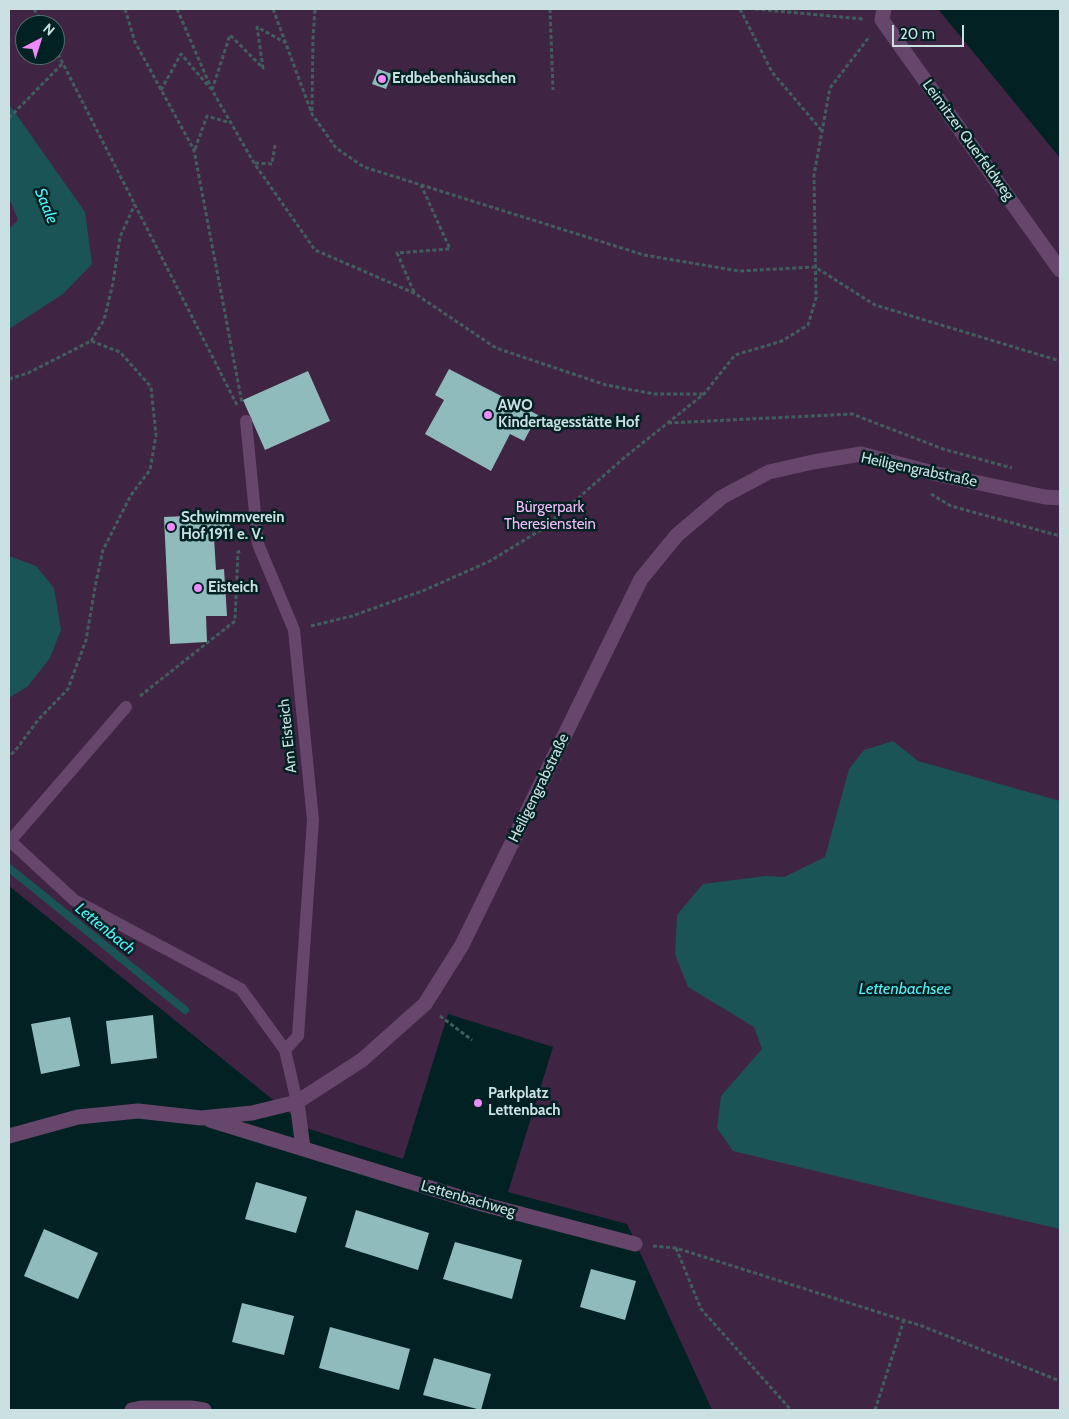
<!DOCTYPE html>
<meta charset="utf-8">
<style>
body{margin:0}
#map{position:relative;width:1069px;height:1419px;overflow:hidden;background:#012122;font-family:Cabin,sans-serif}
canvas{display:block}
.frame{position:absolute;inset:0;border:10px solid #cbe1e1;pointer-events:none}
.north{position:absolute;left:15px;top:15px;width:50px;height:50px;box-sizing:border-box;background:#012122;border:1px solid #526e6e;border-radius:50%;rotate:40deg;font-size:14px;font-weight:700;line-height:20px;text-align:center;color:#cbe1e1}
.north::after{content:'';display:block;margin:auto;width:18px;height:22px;background:#ec8cfb;clip-path:polygon(50% 0,100% 100%,50% 72%,0 100%)}
.scale{position:absolute;left:892px;top:25px;width:72px;height:22px;box-sizing:border-box;border:2px solid #cbe1e1;border-top:0;padding-left:6px;font-size:15px;line-height:18px;white-space:nowrap;color:#cbe1e1;-webkit-text-stroke:4px #012122;paint-order:stroke}
</style>
<div id="map">
<canvas width="1069" height="1419"></canvas>
<div class="frame"></div>
<div class="north">N</div>
<div class="scale">20 m</div>
</div>
<script>
const ctx = document.querySelector('canvas').getContext('2d');
ctx.lineJoin = 'round';
function paint(path, color) { ctx.fillStyle = color; ctx.fill(path, 'evenodd'); }
const poly = rows => new Path2D(rows.map(r => 'M' + r).join(''));
function strokePath(path, color, width, dash) { ctx.strokeStyle = color; ctx.lineWidth = width; ctx.lineCap = dash ? 'butt' : 'round'; ctx.setLineDash(dash || []); ctx.stroke(path); }
function label(font, color, halo, rows, align = 'center') {
  ctx.font = font + ' Cabin,sans-serif'; ctx.lineWidth = 5; ctx.setLineDash([]); ctx.textBaseline = 'middle'; ctx.strokeStyle = halo; ctx.fillStyle = color; for (const [text, x, y, turn = 0] of rows) {
    ctx.save(); ctx.translate(x, y); ctx.rotate((+turn || 0) * Math.PI / 180); ctx.textAlign = isNaN(turn) ? turn : align; if (halo) ctx.strokeText(text, 0, 0); ctx.fillText(text, 0, 0); ctx.restore();
  }
}
const green = poly([
 [9,9,938,9,1060,158,1060,1410,712,1410,627,1224,508,1192,553,1047,448,1014,403,1159,309,1129,9,886],
 [25,25,55,25,55,55,25,55]
]);
const water = poly([
 [9,104,85,212,92,264,63,294,9,329,9,229,18,220,9,198],
 [9,557,12,557,36,566,54,588,61,630,50,658,28,686,9,698],
 [893,741,918,761,1060,801,1060,1229,943,1202,733,1151,717,1128,721,1096,762,1049,754,1027,688,987,675,954,677,915,703,884,765,876,784,877,825,857,849,769,864,750]
]);
const stream = poly([
 [9,868,185,1010]
]);
const building = poly([
 [378,69,392,74,386,89,372,84],
 [449,369,538,415,524,441,510,434,491,471,425,434,444,400,435,395],
 [308,371,330,421,265,450,243,400],
 [229,514,230,532,217,532,217,538,214,538,216,570,224,569,227,616,206,616,207,642,170,644,164,517],
 [153,1015,157,1058,111,1064,106,1021],
 [70,1017,80,1066,41,1074,31,1024],
 [256,1182,307,1197,296,1233,245,1219],
 [356,1210,429,1233,418,1270,345,1247],
 [44,1229,98,1253,78,1299,24,1276],
 [455,1242,522,1260,512,1299,443,1279],
 [591,1269,636,1281,625,1320,580,1307],
 [242,1303,294,1316,284,1355,232,1342],
 [330,1327,410,1349,399,1390,319,1368],
 [434,1358,491,1374,481,1410,423,1395]
]);
const path = poly([
 [34,9,43,25],
 [125,9,135,42,194,150,242,403],
 [177,9,212,90,254,163,315,250,414,293,496,348,606,385,654,394,703,394],
 [273,9,312,114,336,148,364,167,644,255,739,271,815,267,875,305,1060,361],
 [550,9,553,90],
 [740,9,772,72,822,131],
 [755,9,863,19],
 [55,48,237,405],
 [161,90,181,54,210,88],
 [212,90,230,35,263,68,257,27,286,43],
 [312,111,313,38,315,9],
 [9,118,63,63],
 [195,149,207,116,231,123],
 [255,163,272,164,275,145],
 [414,292,397,253,450,249,421,185],
 [91,341,104,320,113,283,120,237,135,204],
 [9,379,28,373,91,341,120,352,151,387,156,435,150,470,131,495,103,550,96,582,86,640,68,689,38,720,15,751,9,756],
 [668,423,852,414,943,449,1012,468],
 [931,494,951,506,1060,536],
 [311,626,352,616,425,590,490,561,544,528,625,457,704,394,735,355,782,341,808,325,816,298,814,175,830,88,870,36],
 [140,696,235,621,238,552,241,551],
 [440,1016,472,1040],
 [653,1246,676,1248,922,1326,1060,1381],
 [676,1248,701,1309,791,1410],
 [875,1410,904,1320]
]);
const lane = poly([
 [246,421,258,544,294,630,313,820,298,1036,285,1050],
 [9,840,74,900,241,989,285,1050,297,1102],
 [10,841,126,707]
]);
const street = poly([
 [884,9,882,20,1060,270],
 [297,1102,303,1148],
 [210,1120,482,1204,635,1244],
 [9,1136,78,1117,138,1111,201,1118,252,1113,297,1102,362,1060,425,1004,462,945,641,579,677,535,722,497,769,472,813,462,861,454,937,474,1045,497,1060,498],
 [132,1410,143,1408,191,1408,204,1410]
]);
const markers = [
 [382,79,5,"#ec8cfb"],
 [488,415,5,"#ec8cfb"],
 [171,527,5,"#ec8cfb"],
 [198,588,5,"#ec8cfb"],
 [478,1103,5,"#ec8cfb"]
];
const poiNames = [
 ["Erdbebenhäuschen",392,79],
 ["AWO",498,406],
 ["Kindertagesstätte Hof",498,423],
 ["Schwimmverein",181,518],
 ["Hof 1911 e. V.",181,535],
 ["Eisteich",208,588],
 ["Parkplatz",488,1094],
 ["Lettenbach",488,1111]
];
const streetNames = [
 ["Leimitzer Querfeldweg",968,140,54],
 ["Heiligengrabstraße",919,470,12],
 ["Am Eisteich",288,736,-96],
 ["Heiligengrabstraße",539,788,-64],
 ["Lettenbachweg",468,1199,16]
];
const parkNames = [
 ["Bürgerpark",550,508],
 ["Theresienstein",550,525]
];
const waterNames = [
 ["Saale",46,206,68],
 ["Lettenbach",105,929,39],
 ["Lettenbachsee",905,989]
];
paint(green, '#3f2444');
paint(water, '#1a5456');
strokePath(stream, '#1a5456', 8);
paint(building, '#90bbbc');
strokePath(path, '#415e5e', 3, [4, 2.5]);
strokePath(lane, '#67466b', 12);
strokePath(street, '#67466b', 15);
for (const [x, y, r, color] of markers) { const dot = new Path2D(); dot.arc(x, y, r, 0, 2 * Math.PI); ctx.fillStyle = color; ctx.fill(dot); strokePath(dot, '#012122', 2); }
label('bold 15px', '#cbe1e1', '#012122', poiNames, 'left');
label('15px', '#cbe1e1', '#012122', streetNames);
label('15px', '#f3bdfb', '#012122', parkNames);
label('italic 16px', '#53f0f5', '#012122', waterNames);
</script>
